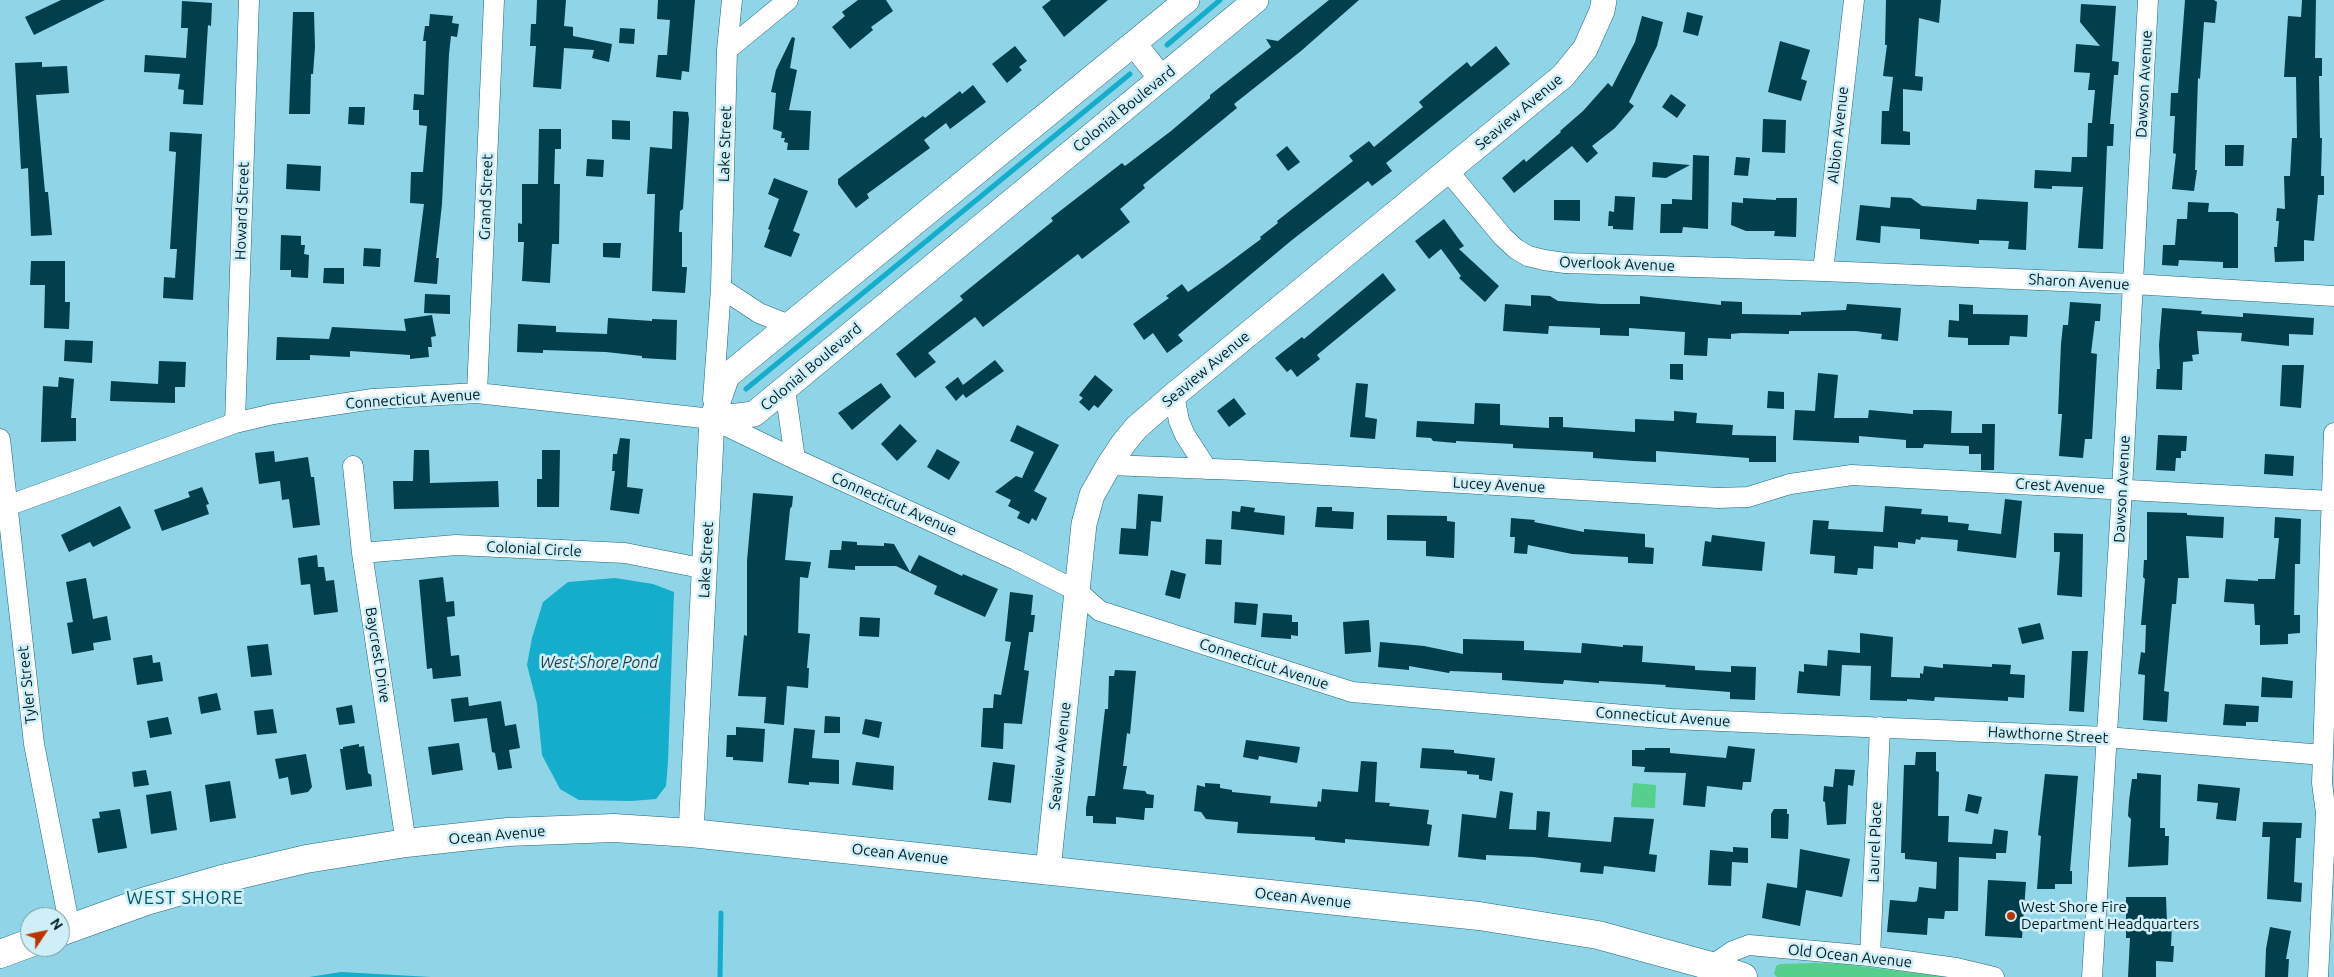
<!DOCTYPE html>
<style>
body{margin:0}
#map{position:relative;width:2334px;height:977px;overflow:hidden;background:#8fd4e7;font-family:Ubuntu,sans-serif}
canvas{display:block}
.north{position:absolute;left:20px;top:907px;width:50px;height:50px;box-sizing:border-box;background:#ceeff8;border:1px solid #7c9aa2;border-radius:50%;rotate:56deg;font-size:14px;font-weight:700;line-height:20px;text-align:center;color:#001b22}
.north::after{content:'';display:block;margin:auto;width:18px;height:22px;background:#bd3401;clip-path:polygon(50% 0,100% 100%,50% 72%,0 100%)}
</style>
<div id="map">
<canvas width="2334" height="977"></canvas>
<div class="north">N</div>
</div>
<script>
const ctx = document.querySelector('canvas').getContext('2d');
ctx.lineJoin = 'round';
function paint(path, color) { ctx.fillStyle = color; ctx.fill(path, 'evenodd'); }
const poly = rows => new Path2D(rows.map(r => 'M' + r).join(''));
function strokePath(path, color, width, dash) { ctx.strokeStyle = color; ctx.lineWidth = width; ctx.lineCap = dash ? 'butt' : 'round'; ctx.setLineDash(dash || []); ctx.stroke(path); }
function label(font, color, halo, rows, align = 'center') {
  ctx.font = font + ' Ubuntu,sans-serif'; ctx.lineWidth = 5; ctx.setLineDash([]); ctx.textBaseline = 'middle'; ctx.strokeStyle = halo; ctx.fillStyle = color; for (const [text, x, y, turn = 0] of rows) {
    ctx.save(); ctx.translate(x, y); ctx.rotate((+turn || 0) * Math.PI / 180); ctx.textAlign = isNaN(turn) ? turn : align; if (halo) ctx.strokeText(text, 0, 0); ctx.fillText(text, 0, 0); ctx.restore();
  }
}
const green = poly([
 [1633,783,1656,785,1655,808,1631,807],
 [1815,963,1843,964,1946,977,1777,977,1774,974,1776,966,1780,964]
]);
const water = poly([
 [615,578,653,584,674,592,668,762,666,786,656,799,631,801,579,800,560,789,542,755,537,704,527,665,532,638,543,602,568,582],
 [341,972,431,977,309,977]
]);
const stream = poly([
 [1167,45,1220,0],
 [746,389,1130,74],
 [720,977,721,913]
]);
const building = poly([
 [61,0,105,0,34,35,25,17],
 [537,0,566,0,564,26,573,27,573,36,612,44,609,62,592,58,594,50,564,48,561,89,533,87,536,46,530,46,531,24,536,24],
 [658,0,695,0,689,72,682,71,681,80,656,77,658,55,667,55,670,20,657,19],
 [858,0,886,0,893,11,871,27,873,30,850,49,832,27,845,16,842,12],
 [1051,0,1108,0,1064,37,1042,7],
 [1329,0,1359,0,1301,51,1234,104,1237,108,1143,185,1145,188,1120,209,1130,222,1082,259,1078,254,983,327,975,317,928,353,936,362,915,378,896,354,963,300,960,296,1053,221,1051,218,1122,163,1125,166,1171,131,1210,98,1210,95,1271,47,1266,39,1278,41],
 [1886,0,1941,0,1939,23,1919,18,1915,76,1923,77,1922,91,1903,89,1903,131,1910,132,1910,145,1881,144,1882,111,1889,111,1893,77,1883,76,1887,45,1885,45],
 [2185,0,2214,0,2217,2,2215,23,2204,22,2200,79,2198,78,2195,170,2197,170,2194,191,2172,189,2176,154,2173,153,2175,116,2170,116,2171,93,2178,93],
 [2302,0,2316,0,2315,58,2322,58,2322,76,2319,76,2320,138,2322,138,2321,176,2324,176,2324,195,2318,195,2314,241,2304,240,2304,261,2275,262,2274,247,2277,247,2279,221,2276,221,2277,208,2285,209,2284,176,2290,176,2292,138,2297,138,2296,77,2284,77,2288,16,2301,17],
 [182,1,212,3,211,26,208,25,203,105,183,104,184,90,178,89,180,74,144,72,145,55,186,58,188,28,181,28],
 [2081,4,2116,6,2112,61,2119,62,2118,75,2114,75,2110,124,2114,124,2113,146,2107,146,2103,249,2078,248,2083,187,2052,186,2052,189,2034,188,2035,170,2071,172,2072,157,2087,157,2088,123,2092,123,2095,90,2088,90,2090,73,2074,72,2076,44,2100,46,2080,22],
 [293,12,314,12,315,47,313,74,311,74,310,114,289,114],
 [1687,12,1703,16,1698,36,1683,32],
 [430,14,453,16,452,23,459,24,457,37,451,36,449,54,442,204,436,258,439,258,437,284,414,282,424,204,410,203,411,172,423,172,427,126,419,125,419,110,413,110,414,94,424,95,426,41,423,41,425,26,429,26],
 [1642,16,1663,22,1657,46,1629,102,1634,106,1615,128,1592,146,1598,153,1587,163,1572,146,1514,193,1502,178,1524,159,1526,162,1561,132,1560,131,1583,111,1608,83,1612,87,1635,42],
 [620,28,635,29,634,44,619,43],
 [792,37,795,38,790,68,797,70,789,110,811,111,809,150,787,150,788,143,784,142,785,138,781,138,782,132,773,129,776,93,771,92,776,70],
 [1780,41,1810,50,1801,79,1807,81,1801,101,1768,92],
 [1015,46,1027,61,1019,67,1022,70,1007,83,992,64],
 [1496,46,1510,64,1386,163,1392,171,1372,186,1368,181,1292,240,1178,335,1183,341,1167,353,1153,333,1144,340,1133,324,1169,298,1166,296,1182,284,1188,292,1222,268,1261,239,1260,237,1278,223,1277,221,1353,161,1349,156,1369,141,1374,147,1423,107,1419,102,1450,76,1467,62,1471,67],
 [42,62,42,67,67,66,69,93,36,95,45,192,48,192,52,235,31,236,28,168,21,169,15,63],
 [973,85,986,102,950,129,946,123,924,140,930,148,867,194,869,198,856,208,838,184,838,179,923,116,925,118,960,91,962,94],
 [1671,94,1686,105,1677,118,1662,107],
 [349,107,365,107,364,125,348,124],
 [673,111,688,112,689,119,683,209,680,211,679,232,682,232,682,267,687,267,685,293,652,291,655,194,647,194,650,147,672,149],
 [1763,119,1786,120,1785,153,1762,152],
 [612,120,630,121,630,140,612,139],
 [539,129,561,129,561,149,555,149,554,184,560,184,559,244,552,244,550,283,522,281,524,242,518,242,518,223,522,224,522,184,538,184],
 [170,132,202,134,193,300,163,298,164,277,175,278,177,249,170,249,176,152,169,151],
 [2225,145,2244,145,2243,166,2225,166],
 [1287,146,1300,162,1288,171,1276,155],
 [1693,155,1709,156,1708,229,1683,227,1682,233,1660,233,1661,204,1672,204,1672,199,1692,200],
 [1736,157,1750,158,1748,176,1734,175],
 [587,159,604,160,603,177,586,176],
 [1653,162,1690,165,1666,178,1652,177],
 [287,164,321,166,320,191,286,189],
 [774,178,808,191,793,231,800,234,791,257,764,247,770,230,768,229,779,199,768,194],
 [1615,196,1635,197,1633,230,1613,229,1613,226,1608,226,1609,211,1614,212],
 [1891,197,1911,198,1922,206,1976,210,1977,199,2028,202,2026,250,2008,249,2009,241,1979,240,1979,244,1920,239,1920,229,1881,226,1880,243,1856,240,1860,205,1890,208],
 [1743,198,1776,200,1776,198,1797,198,1796,237,1774,236,1775,231,1746,231,1731,225,1732,202,1743,203],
 [1554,200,1580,200,1580,221,1554,220],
 [2188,202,2209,203,2208,212,2233,212,2238,214,2238,268,2223,268,2223,262,2179,260,2178,266,2162,265,2163,245,2175,245,2177,219,2187,219],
 [1444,219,1464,246,1459,249,1499,286,1485,302,1459,278,1461,276,1441,249,1429,259,1415,241],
 [281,235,301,236,301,245,305,245,304,254,309,255,308,278,291,277,291,270,280,270],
 [603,243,621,243,620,258,603,257],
 [364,248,381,249,380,267,363,266],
 [31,261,65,261,65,302,70,302,69,329,44,328,45,285,30,285],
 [324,268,344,268,344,284,323,283],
 [1383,273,1396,290,1317,355,1320,359,1297,377,1291,369,1287,372,1275,358,1302,337,1304,339],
 [425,294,450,295,450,314,424,313],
 [1531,295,1550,296,1558,301,1601,304,1640,304,1640,296,1721,305,1721,301,1742,302,1742,314,1801,315,1801,312,1846,310,1847,304,1901,308,1898,341,1881,339,1882,334,1856,331,1789,331,1789,334,1741,333,1731,334,1731,339,1708,338,1707,356,1684,355,1685,332,1629,328,1629,336,1600,335,1600,328,1549,326,1548,334,1503,331,1505,304,1531,306],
 [2070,302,2101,304,2100,321,2095,321,2091,353,2097,354,2092,439,2085,439,2083,458,2059,456,2062,414,2058,414,2061,344,2063,325,2068,325],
 [1959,304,1973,305,1973,314,2028,315,2027,337,2010,336,2009,345,1968,345,1968,338,1948,337,1949,320,1959,321],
 [2162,308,2202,311,2201,314,2243,317,2243,313,2314,318,2313,335,2289,334,2289,346,2241,341,2242,333,2197,331,2199,354,2192,355,2193,361,2183,362,2182,390,2156,389,2157,369,2160,369,2159,345],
 [432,315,436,336,431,337,432,347,428,347,429,357,410,359,410,355,350,351,350,357,310,355,310,360,276,360,277,337,329,339,332,327,406,331,404,319],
 [608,318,652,321,652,319,677,320,676,360,642,358,642,356,606,352,543,350,543,353,517,352,518,324,556,326,556,332,607,334],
 [65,340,93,341,92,363,64,361],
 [995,360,1004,371,966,398,963,394,956,401,945,387,958,377,963,385],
 [159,361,186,362,185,387,175,387,175,403,110,401,111,381,158,384],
 [1670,364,1683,364,1683,380,1670,379],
 [2282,365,2304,365,2301,408,2280,406],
 [1818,373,1838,375,1834,418,1868,418,1869,410,1913,414,1913,410,1933,410,1952,411,1951,433,1982,433,1982,424,1995,424,1994,470,1981,470,1981,454,1969,454,1969,446,1924,444,1923,448,1906,448,1906,440,1859,436,1859,443,1793,440,1795,410,1815,411],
 [1095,375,1113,390,1098,408,1094,405,1089,411,1079,402,1083,398,1079,395],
 [59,377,74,379,71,418,76,418,76,441,41,442,43,386,58,387],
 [881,383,891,397,852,430,838,413],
 [1356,383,1368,384,1365,417,1377,419,1375,439,1350,437],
 [1768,391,1784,392,1784,409,1767,408],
 [1234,398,1246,414,1229,427,1217,411],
 [1475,403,1500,404,1500,425,1549,428,1549,417,1563,417,1563,427,1635,432,1635,419,1674,421,1674,411,1697,413,1696,423,1733,425,1732,435,1776,436,1776,462,1749,462,1749,458,1656,451,1656,462,1634,461,1593,458,1593,452,1513,448,1513,444,1456,441,1456,443,1433,441,1431,438,1416,437,1417,421,1474,424],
 [900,424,917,441,897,461,881,444],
 [1017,425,1059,445,1034,491,1047,498,1036,521,1032,518,1029,524,1017,518,1020,512,1008,506,1011,500,995,492,1016,476,1022,478,1034,452,1010,441],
 [2158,435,2187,436,2186,451,2181,451,2181,458,2176,458,2175,471,2156,470],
 [620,438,630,439,627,487,643,489,639,514,610,510,615,471,612,471,613,454,617,454],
 [937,449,960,462,949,480,927,467],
 [414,450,429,450,430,483,498,481,499,507,394,509,393,481,413,481],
 [542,450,560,450,559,507,537,507,537,479,542,479],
 [274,451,275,462,308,457,311,477,314,477,320,525,293,528,289,499,282,500,280,481,259,484,255,453],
 [2265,454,2294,456,2293,476,2264,474],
 [202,487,209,504,206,505,209,514,162,531,154,510,190,497,188,492],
 [753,493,793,496,792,506,790,509,785,560,811,562,808,578,800,577,798,633,810,634,807,668,809,668,808,688,787,686,784,725,764,723,766,697,738,696,744,635,747,636,747,561],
 [1138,494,1163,496,1161,522,1151,521,1148,556,1119,554,1121,528,1136,529],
 [2005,499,2022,501,2016,558,1957,551,1958,540,1921,537,1920,540,1916,539,1915,544,1898,542,1898,548,1874,546,1873,569,1858,568,1857,575,1834,573,1835,556,1810,554,1813,520,1829,521,1828,529,1883,532,1885,506,1922,509,1921,514,1948,516,1948,522,1969,524,1968,530,2001,534],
 [120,506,131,528,93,547,90,542,69,552,61,535],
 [1241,506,1255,508,1254,512,1285,516,1284,535,1231,529,1232,511,1240,512],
 [1317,507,1332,507,1332,511,1354,512,1353,529,1315,527],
 [2147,512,2187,513,2187,515,2224,517,2223,538,2186,536,2189,578,2178,578,2176,604,2172,604,2164,691,2169,692,2167,722,2143,720,2145,675,2138,674,2141,652,2145,653,2146,625,2141,625,2145,579,2143,577,2144,560,2147,560],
 [1387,515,1447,516,1447,521,1455,522,1454,558,1426,556,1426,541,1387,540],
 [2275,517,2301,519,2300,564,2295,564,2294,615,2300,615,2300,633,2288,634,2288,644,2260,645,2260,625,2255,625,2254,604,2224,602,2226,579,2258,581,2258,579,2275,579,2279,538,2274,538],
 [1511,518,1535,520,1534,522,1584,532,1584,529,1645,534,1645,547,1654,548,1653,564,1628,563,1628,557,1572,554,1528,545,1527,554,1514,553,1515,537,1510,537],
 [2054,533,2083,534,2082,597,2057,595,2060,552,2054,552],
 [1712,535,1765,542,1762,571,1702,566,1705,541,1711,542],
 [1206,539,1222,540,1221,565,1205,564],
 [842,541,857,542,857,545,884,546,884,543,894,544,910,572,919,555,962,576,963,574,998,589,985,617,934,594,937,586,896,566,855,566,855,570,828,568,830,550,841,550],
 [317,555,318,567,324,567,326,581,334,580,338,612,314,615,310,584,301,585,298,558],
 [1171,570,1186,574,1180,599,1165,595],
 [443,577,446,602,454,601,455,616,447,617,451,656,459,655,461,676,433,679,432,668,427,669,419,580],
 [86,578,93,619,107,616,111,640,93,643,94,650,72,654,67,623,73,622,66,582],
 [1010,592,1033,595,1031,615,1035,615,1033,632,1029,632,1024,670,1029,671,1022,724,1004,723,1003,749,981,747,983,708,993,708,994,694,1001,695,1011,642,1005,641],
 [1235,602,1258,604,1256,625,1234,623],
 [1263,613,1292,615,1292,622,1298,622,1298,636,1291,635,1291,639,1261,637],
 [860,617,880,618,879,637,859,636],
 [1369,620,1371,652,1345,654,1343,622],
 [2040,623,2044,639,2022,644,2018,628],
 [1860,633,1893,637,1891,677,1920,678,1920,673,1923,674,1924,666,1943,668,1943,664,1992,667,1992,664,2011,665,2010,674,2025,675,2024,698,2008,697,2008,701,1935,697,1934,701,1907,699,1907,701,1870,700,1871,666,1842,665,1840,696,1797,693,1799,671,1804,672,1804,664,1827,666,1828,650,1860,653],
 [1463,639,1524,641,1524,650,1581,653,1582,643,1623,647,1623,645,1643,646,1642,662,1695,666,1695,670,1731,672,1731,666,1756,667,1755,700,1730,699,1730,692,1665,687,1666,685,1599,681,1599,683,1564,680,1563,684,1543,683,1502,680,1502,673,1450,671,1449,673,1409,666,1409,670,1378,667,1380,642,1424,646,1463,654],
 [268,644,272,675,251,677,247,646],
 [2072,651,2088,651,2084,712,2069,711],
 [152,655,153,663,160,662,163,681,137,685,133,658],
 [1115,670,1136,671,1130,734,1127,733,1123,766,1127,766,1123,789,1145,791,1147,794,1154,795,1153,808,1145,808,1144,820,1116,817,1116,824,1093,823,1093,816,1086,816,1086,808,1088,796,1095,796,1105,709,1108,709,1109,676,1114,676],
 [2262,677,2293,681,2292,698,2261,697],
 [217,693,221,710,201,714,198,697],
 [468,697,469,706,501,701,505,726,516,724,520,748,509,750,512,768,498,770,495,753,492,752,487,718,454,722,451,699],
 [2225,704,2259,706,2258,722,2246,722,2246,726,2223,725],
 [352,705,355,723,339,725,336,708],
 [273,709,277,733,257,735,254,711],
 [825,716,840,717,840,733,824,733],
 [168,717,172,734,150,738,147,721],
 [865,719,882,722,879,738,862,734],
 [736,727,765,729,763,762,733,760,733,757,726,757,727,735,736,735],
 [794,728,815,730,812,758,839,760,839,784,809,782,809,785,788,783],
 [1246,740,1300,747,1297,763,1259,756,1258,760,1243,757],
 [459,743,463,770,432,775,428,747],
 [359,744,359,747,364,746,368,773,371,775,372,786,346,790,340,749,343,749,343,747],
 [1728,746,1755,749,1751,782,1743,782,1742,790,1707,786,1705,807,1683,805,1686,773,1644,772,1645,767,1632,766,1632,750,1645,750,1645,748,1670,748,1670,753,1726,758],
 [1422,748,1454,750,1454,753,1495,758,1492,781,1479,779,1479,775,1467,774,1467,771,1420,768],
 [1916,752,1936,752,1936,771,1939,772,1938,816,1949,816,1948,842,1992,844,1994,829,2008,831,2006,853,1996,853,1996,859,1959,857,1958,911,1945,911,1944,919,1928,918,1927,935,1887,932,1890,900,1914,902,1917,901,1919,887,1936,889,1937,862,1905,859,1905,853,1901,853,1904,765,1915,765],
 [306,754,312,787,308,792,291,795,288,777,279,779,275,759],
 [1361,761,1377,762,1375,802,1390,803,1389,806,1429,810,1427,824,1432,825,1429,846,1345,839,1345,843,1315,840,1315,837,1237,833,1238,822,1206,819,1201,812,1194,811,1197,785,1205,787,1205,783,1220,784,1220,788,1232,790,1232,792,1271,796,1270,803,1317,807,1318,801,1321,802,1322,789,1358,792],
 [856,762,894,766,893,790,852,785],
 [993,762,1015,765,1011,803,988,800],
 [1835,769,1855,770,1853,786,1848,785,1846,824,1827,825,1825,802,1823,801,1824,786,1833,787],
 [146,770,149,785,134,787,132,772],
 [2137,773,2161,775,2160,828,2165,828,2165,836,2169,836,2168,865,2128,867,2131,819,2128,816,2129,801,2132,779,2137,779],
 [2045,774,2078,776,2070,871,2072,871,2072,884,2055,884,2055,889,2037,889,2041,836,2038,835],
 [230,781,236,818,210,822,205,785],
 [2198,784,2240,788,2236,821,2216,819,2218,803,2197,801],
 [171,791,177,830,151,834,146,795],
 [1500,791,1513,793,1509,829,1536,830,1537,811,1550,812,1548,837,1611,842,1614,817,1654,819,1649,854,1657,855,1655,872,1604,866,1603,874,1580,872,1581,863,1533,857,1486,855,1486,860,1458,857,1462,814,1496,818],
 [1968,794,1982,797,1978,814,1965,811],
 [120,809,127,848,98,853,92,819,100,818,99,812],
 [1774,809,1787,809,1787,814,1789,814,1788,839,1771,838,1771,814],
 [2263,822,2302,823,2301,838,2296,838,2294,882,2302,883,2301,902,2267,899,2270,837,2262,837],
 [1733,847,1748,848,1748,863,1732,862,1731,886,1708,885,1710,850,1733,852],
 [1800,849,1850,859,1842,897,1806,890,1800,926,1762,918,1767,883,1797,888],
 [1988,880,2026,882,2022,938,1985,936],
 [2126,897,2166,897,2167,923,2172,923,2171,946,2174,946,2173,962,2156,961,2156,977,2128,977,2130,938,2126,938],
 [2270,927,2291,931,2286,959,2289,959,2288,977,2265,977,2266,949]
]);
const minor = poly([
 [727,50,788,0],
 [1448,171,1503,237,1516,249,1528,256,1544,260,1565,263,1823,271,2133,284,2334,296],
 [1823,271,1854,0],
 [721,288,759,313,789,325],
 [785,389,795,459],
 [477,393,494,0],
 [1174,395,1179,421,1185,435,1207,469],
 [713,400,721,288,727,50,732,0],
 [235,423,249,0],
 [0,439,34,744,70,928],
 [1109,465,1239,470,1718,498,1748,497,1790,484,1852,475,2331,501],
 [353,466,362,553,406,843],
 [7,506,235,423,273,414,373,399,477,393,712,419,795,459,1016,560,1077,591,1100,611,1352,692,1672,719,2106,737,2323,755],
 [362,553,456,545,625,553,706,569],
 [1870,956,1880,727],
 [1711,966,1733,951,1749,945,1870,956,1956,968,1994,977],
 [2092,977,2122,490,2148,0],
 [2318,977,2326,813,2322,783,2323,755,2334,433]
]);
const tertiary = poly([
 [1134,44,1161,78],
 [712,419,754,414,1256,0],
 [691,833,712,419,727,376,1187,0],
 [1048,870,1084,524,1092,495,1109,465,1123,444,1136,428,1174,395,1563,76,1585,49,1602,11,1604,0]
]);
const secondary = poly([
 [60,932,146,901,226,878,306,859,406,843,508,832,614,828,691,833,1479,916,1598,935,1711,966,1743,977],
 [0,954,30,943]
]);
const markers = [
 [2011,916,5,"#bd3401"]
];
const streetNames = [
 ["Dawson Avenue",2144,84,-87],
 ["Colonial Boulevard",1124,109,-39],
 ["Seaview Avenue",1519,112,-40],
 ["Albion Avenue",1838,135,-84],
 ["Lake Street",725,144,-88],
 ["Grand Street",486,197,-88],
 ["Howard Street",242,211,-88],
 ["Overlook Avenue",1617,264,2],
 ["Sharon Avenue",2079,282,3],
 ["Colonial Boulevard",811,367,-40],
 ["Seaview Avenue",1206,369,-40],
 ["Connecticut Avenue",413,399,-4],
 ["Lucey Avenue",1499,485,3],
 ["Crest Avenue",2060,486,3],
 ["Dawson Avenue",2122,489,-87],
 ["Connecticut Avenue",894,504,24],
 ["Colonial Circle",534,549,3],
 ["Lake Street",706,560,-87],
 ["Baycrest Drive",378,655,81],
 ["Connecticut Avenue",1264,664,18],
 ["Tyler Street",27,685,-96],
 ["Connecticut Avenue",1663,717,4],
 ["Hawthorne Street",2048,735,3],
 ["Seaview Avenue",1060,756,-84],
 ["Ocean Avenue",497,835,-5],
 ["Laurel Place",1875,842,-88],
 ["Ocean Avenue",900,854,6],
 ["Ocean Avenue",1303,898,6],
 ["Old Ocean Avenue",1850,956,6]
];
const poiNames = [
 ["West Shore Fire",2021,907],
 ["Department Headquarters",2021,924]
];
const waterNames = [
 ["West Shore Pond",599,663]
];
const quarterNames = [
 ["WEST SHORE",185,898]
];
paint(green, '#55cf8c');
paint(water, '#14adcb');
strokePath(stream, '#14adcb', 5);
paint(building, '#013f4c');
strokePath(minor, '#1f6879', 21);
strokePath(tertiary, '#1f6879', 26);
strokePath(secondary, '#1f6879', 29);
strokePath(minor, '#fff', 20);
strokePath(tertiary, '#fff', 25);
strokePath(secondary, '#fff', 28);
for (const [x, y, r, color] of markers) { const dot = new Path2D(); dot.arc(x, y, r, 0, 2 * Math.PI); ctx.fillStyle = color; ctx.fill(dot); strokePath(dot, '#ceeff8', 2); }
label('15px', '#001b22', '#ceeff8', streetNames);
label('15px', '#001b22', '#ceeff8', poiNames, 'left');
label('italic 16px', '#1f3b42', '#ceeff8', waterNames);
ctx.letterSpacing = '1px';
label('18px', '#015666', '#ceeff8', quarterNames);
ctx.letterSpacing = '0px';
</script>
